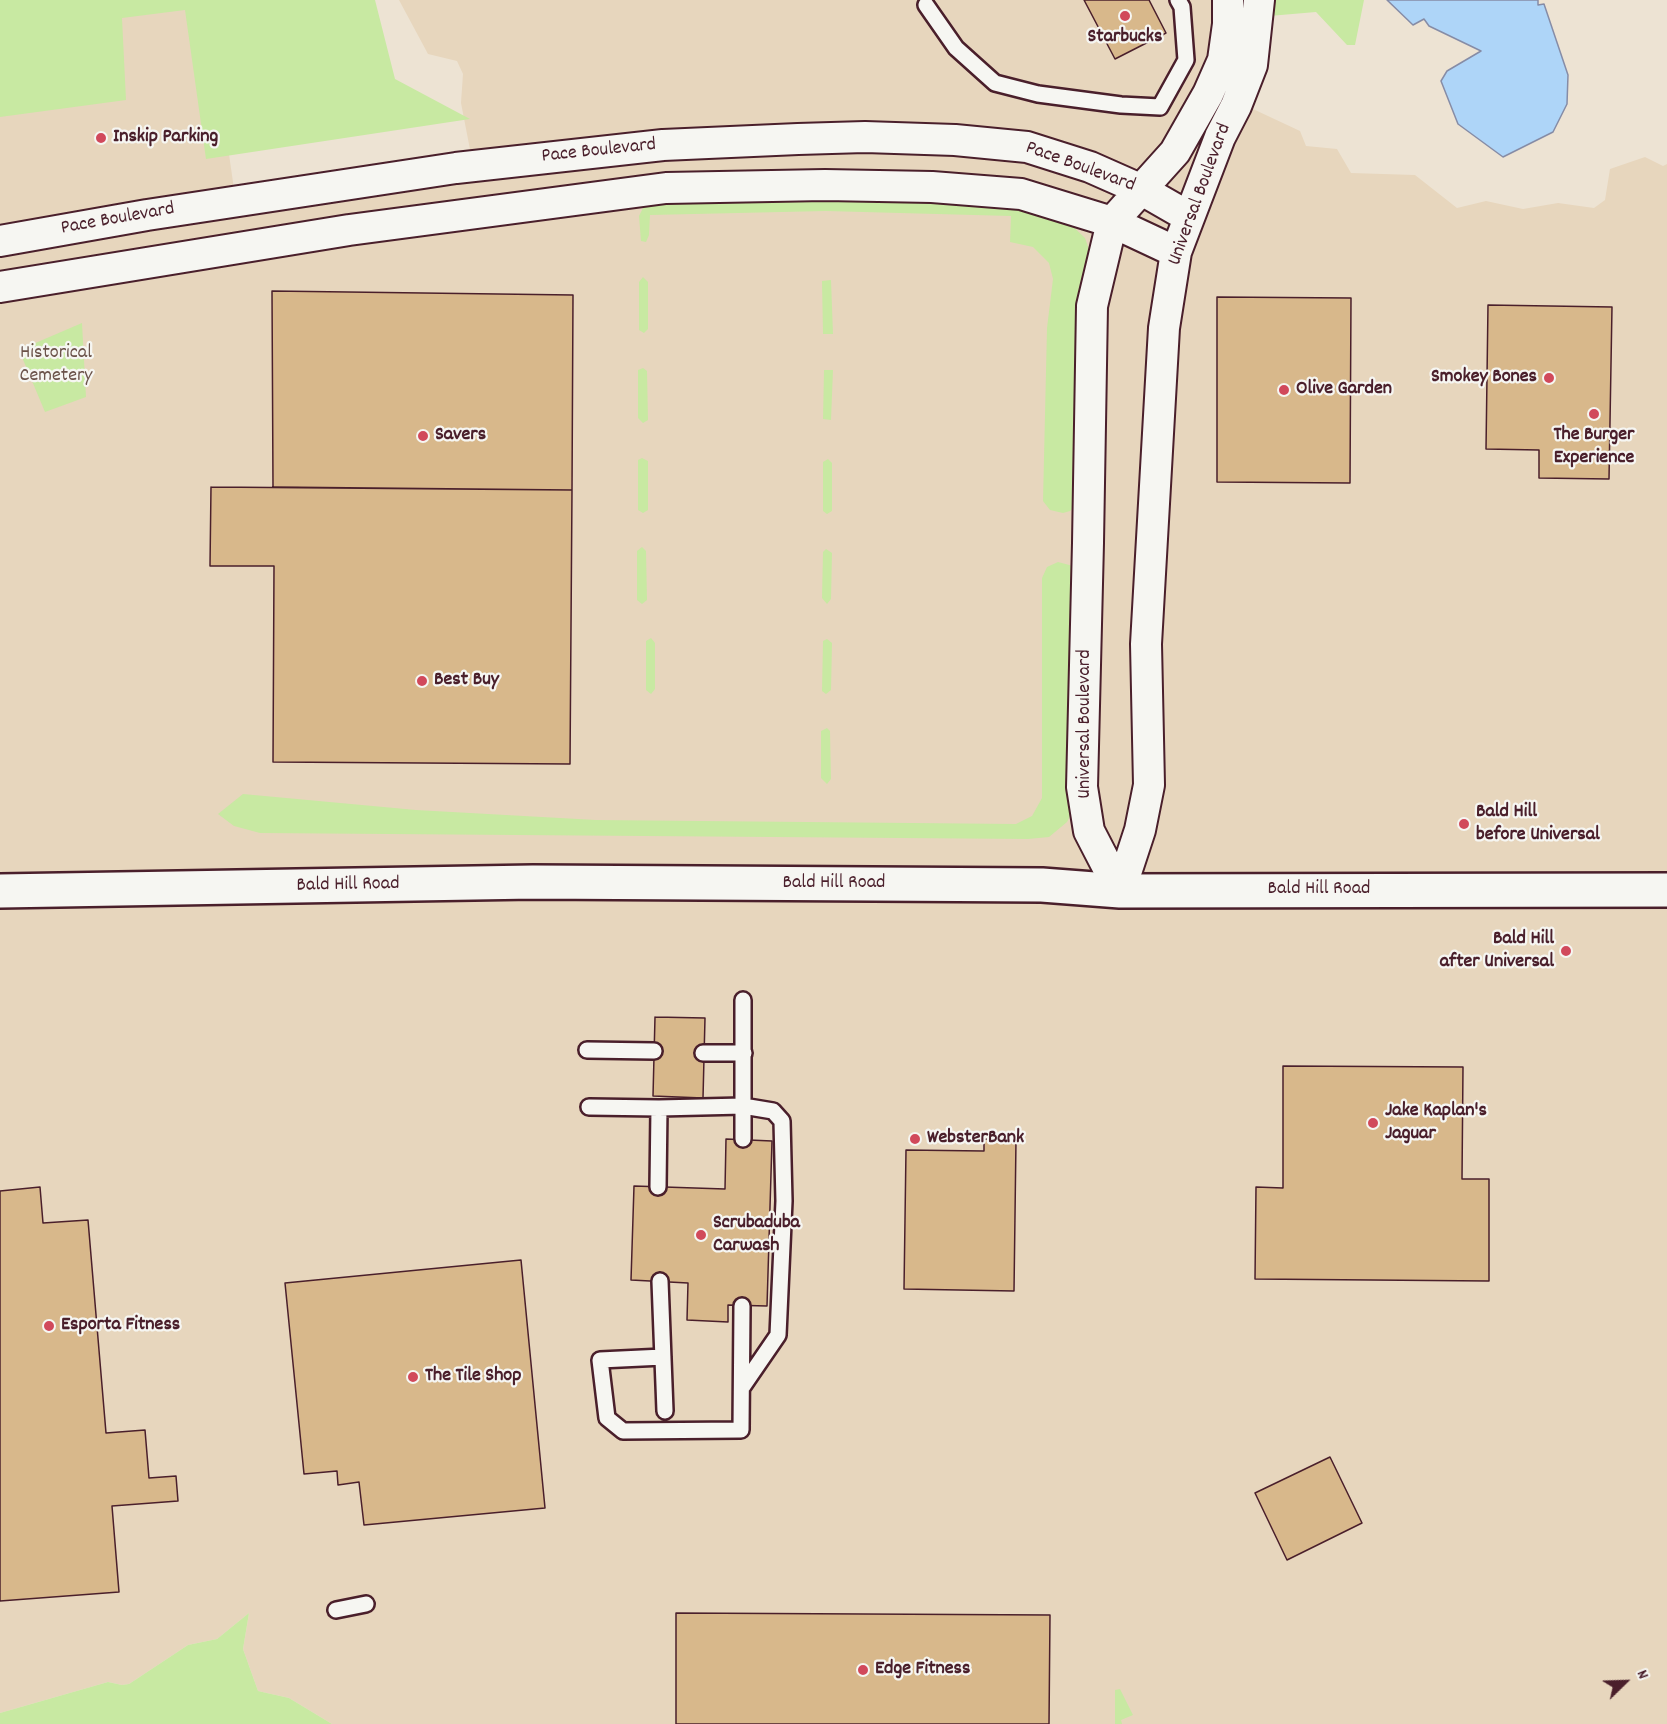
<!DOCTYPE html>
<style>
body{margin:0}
#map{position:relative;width:1667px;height:1724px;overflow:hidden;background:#ede3d3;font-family:Dekko,sans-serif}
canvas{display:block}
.north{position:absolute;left:1595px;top:1652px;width:60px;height:60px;-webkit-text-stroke:4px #f6f6f2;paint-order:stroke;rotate:67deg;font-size:16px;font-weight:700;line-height:24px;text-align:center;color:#4a1f2b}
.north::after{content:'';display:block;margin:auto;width:21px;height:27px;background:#4a1f2b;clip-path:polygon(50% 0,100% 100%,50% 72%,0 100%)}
</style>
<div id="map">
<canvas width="1667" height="1724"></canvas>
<div class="north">N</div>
</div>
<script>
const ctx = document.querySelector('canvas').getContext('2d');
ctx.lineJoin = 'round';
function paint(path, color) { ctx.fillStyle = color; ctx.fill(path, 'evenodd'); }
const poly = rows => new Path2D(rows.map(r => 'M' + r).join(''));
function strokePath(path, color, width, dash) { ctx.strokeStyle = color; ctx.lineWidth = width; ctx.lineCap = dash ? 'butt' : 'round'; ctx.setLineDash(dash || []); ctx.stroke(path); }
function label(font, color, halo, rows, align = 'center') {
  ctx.font = font + ' Dekko,sans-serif'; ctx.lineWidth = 4.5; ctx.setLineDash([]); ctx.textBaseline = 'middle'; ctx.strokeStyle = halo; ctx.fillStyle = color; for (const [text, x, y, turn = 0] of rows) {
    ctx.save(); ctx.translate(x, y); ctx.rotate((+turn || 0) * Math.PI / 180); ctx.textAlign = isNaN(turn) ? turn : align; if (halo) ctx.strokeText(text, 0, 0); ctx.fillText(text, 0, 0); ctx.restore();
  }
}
const built = poly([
 [238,0,213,43,235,196,473,165,461,103,463,74,457,61,428,54,399,0,1233,0,1214,94,1238,102,1300,131,1306,146,1337,149,1351,173,1415,175,1457,208,1486,201,1523,209,1558,203,1594,208,1605,200,1610,169,1645,157,1663,166,1667,164,1667,1724,332,1724,289,1698,258,1691,243,1649,249,1613,217,1639,188,1645,129,1684,122,1685,108,1682,0,1713,0,76,98,17]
]);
const green = poly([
 [0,0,375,0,395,79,470,119,206,159,185,10,122,18,126,100,0,117],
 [1233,0,1364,0,1355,45,1347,45,1316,12,1234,19],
 [700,198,993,201,1063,217,1085,238,1091,255,1076,505,1070,511,1063,513,1050,510,1043,501,1047,328,1053,279,1049,263,1033,247,1010,242,1011,216,826,211,650,215,649,235,646,242,641,241,639,216,643,208,653,202],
 [643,277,648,282,648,329,644,333,639,330,639,282],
 [831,280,833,334,823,334,822,281],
 [82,323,86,397,45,412,19,350],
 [643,368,647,371,648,420,643,423,638,418,638,370],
 [824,370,833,370,831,420,823,419],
 [642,458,648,461,648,510,643,513,638,510,638,460],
 [828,459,832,463,832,511,827,514,823,511,823,462],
 [642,547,646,551,647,600,642,604,637,600,637,551],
 [826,549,832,553,831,599,827,604,822,598,823,552],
 [1058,562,1073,566,1074,808,1067,822,1049,837,1028,839,260,833,234,826,218,814,243,794,416,810,596,820,1016,824,1032,816,1042,798,1042,578,1047,567],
 [651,638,655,643,655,689,651,694,646,690,646,641],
 [827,639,832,643,831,690,826,694,822,691,823,641],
 [827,728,830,731,831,779,827,784,821,778,821,731],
 [249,1613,243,1649,258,1691,289,1698,332,1724,0,1724,0,1713,108,1682,122,1685,129,1684,188,1645,217,1639],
 [1120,1689,1133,1715,1121,1720,1122,1724,1115,1724,1115,1690]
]);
const water = poly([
 [1387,0,1538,0,1538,5,1544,4,1568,75,1567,104,1553,132,1503,157,1458,124,1441,81,1447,71,1481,51,1429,26,1424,19,1413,25,1387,0]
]);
const building = poly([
 [1084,0,1149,0,1166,33,1115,59,1084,0],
 [272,291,573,295,572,490,273,487,272,291],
 [1217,297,1351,298,1350,483,1217,482,1217,297],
 [1488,305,1612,307,1609,479,1539,478,1539,450,1486,449,1488,305],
 [211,487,572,490,570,764,273,762,274,566,210,566,211,487],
 [655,1017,705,1018,703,1098,653,1096,655,1017],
 [1283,1066,1463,1067,1462,1179,1489,1179,1489,1281,1255,1279,1256,1187,1283,1188,1283,1066],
 [726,1139,772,1141,767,1306,728,1305,728,1322,687,1320,688,1283,631,1280,634,1186,725,1189,726,1139],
 [984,1139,1016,1140,1014,1291,904,1289,906,1150,984,1151,984,1139],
 [40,1187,43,1223,88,1220,106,1433,145,1430,149,1478,176,1476,178,1501,112,1506,119,1592,0,1601,0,1191,40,1187],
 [521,1260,545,1508,364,1525,359,1482,338,1485,337,1471,304,1474,285,1283,521,1260],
 [1330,1457,1362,1523,1287,1560,1255,1493,1330,1457],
 [676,1613,1050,1615,1049,1724,676,1724,676,1613]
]);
const lane = poly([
 [926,5,956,48,995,83,1038,94,1121,105,1160,107,1186,60,1182,7,1178,0],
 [743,1000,743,1139],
 [587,1050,654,1051],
 [703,1053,744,1053],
 [589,1107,659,1108,743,1106,773,1111,782,1121,784,1201,778,1335,743,1386],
 [658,1187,659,1108],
 [660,1281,665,1411],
 [663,1357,600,1360,607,1418,623,1431,741,1430,742,1306],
 [336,1610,366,1604]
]);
const street = poly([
 [0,241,147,215,456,168,663,145,798,139,865,137,955,140,1027,147,1090,167,1142,190,1189,217],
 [0,287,349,230,666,188,825,185,932,187,1021,194,1112,222,1176,252],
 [1120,891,1089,831,1082,787,1088,543,1092,306,1112,222,1175,152,1208,94,1223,60,1228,24,1228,0],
 [1120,891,1140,830,1149,785,1146,644,1164,328,1176,252,1220,137,1236,106,1252,65,1259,0]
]);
const primary = poly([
 [0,891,533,882,1042,885,1120,891,1667,890]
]);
const markers = [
 [1125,16,6,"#d1495b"],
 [101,138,6,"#d1495b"],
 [1549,378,6,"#d1495b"],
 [1284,390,6,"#d1495b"],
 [1594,414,6,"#d1495b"],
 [423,436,6,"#d1495b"],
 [422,681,6,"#d1495b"],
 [1464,824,6,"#d1495b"],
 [1566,951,6,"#d1495b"],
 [1373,1123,6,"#d1495b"],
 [915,1139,6,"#d1495b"],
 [701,1235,6,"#d1495b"],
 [49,1326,6,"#d1495b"],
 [413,1377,6,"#d1495b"],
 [863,1670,6,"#d1495b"]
];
const poiNames = [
 ["Starbucks",1125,38,"center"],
 ["Inskip Parking",113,138],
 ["Smokey Bones",1537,378,"right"],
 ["Olive Garden",1296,390],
 ["Savers",435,436],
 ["The Burger",1594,436,"center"],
 ["Experience",1594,459,"center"],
 ["Best Buy",434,681],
 ["Bald Hill",1476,813],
 ["before Universal",1476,836],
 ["Bald Hill",1554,940,"right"],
 ["after Universal",1554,963,"right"],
 ["Jake Kaplan's",1385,1112],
 ["Jaguar",1385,1135],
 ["WebsterBank",927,1139],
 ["Scrubaduba",713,1224],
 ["Carwash",713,1247],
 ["Esporta Fitness",61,1326],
 ["The Tile Shop",425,1377],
 ["Edge Fitness",875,1670]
];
const streetNames = [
 ["Pace Boulevard",599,152,-6],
 ["Pace Boulevard",1080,168,20],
 ["Universal Boulevard",1201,195,-70],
 ["Pace Boulevard",118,220,-10],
 ["Universal Boulevard",1086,724,-90],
 ["Bald Hill Road",834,884],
 ["Bald Hill Road",348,886,-1],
 ["Bald Hill Road",1319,890]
];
const parkNames = [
 ["Historical",56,354],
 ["Cemetery",56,377]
];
paint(built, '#e7d6bd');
paint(green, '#c8e9a2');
paint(water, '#aed5f8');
strokePath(water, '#868ca6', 1.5);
paint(building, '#d8b88b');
strokePath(building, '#4a1f2b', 1.5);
strokePath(lane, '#4a1f2b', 20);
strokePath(street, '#4a1f2b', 34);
strokePath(primary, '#4a1f2b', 38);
strokePath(lane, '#f6f6f2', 15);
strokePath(street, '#f6f6f2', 30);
strokePath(primary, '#f6f6f2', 33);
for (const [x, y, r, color] of markers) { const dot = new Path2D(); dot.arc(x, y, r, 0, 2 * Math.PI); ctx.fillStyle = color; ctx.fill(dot); strokePath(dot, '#f6f6f2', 2); }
label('bold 20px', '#4a1f2b', '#f6f6f2', poiNames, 'left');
label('20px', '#4a1f2b', '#f6f6f2', streetNames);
label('20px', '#6a5249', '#f6f6f2', parkNames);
</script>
